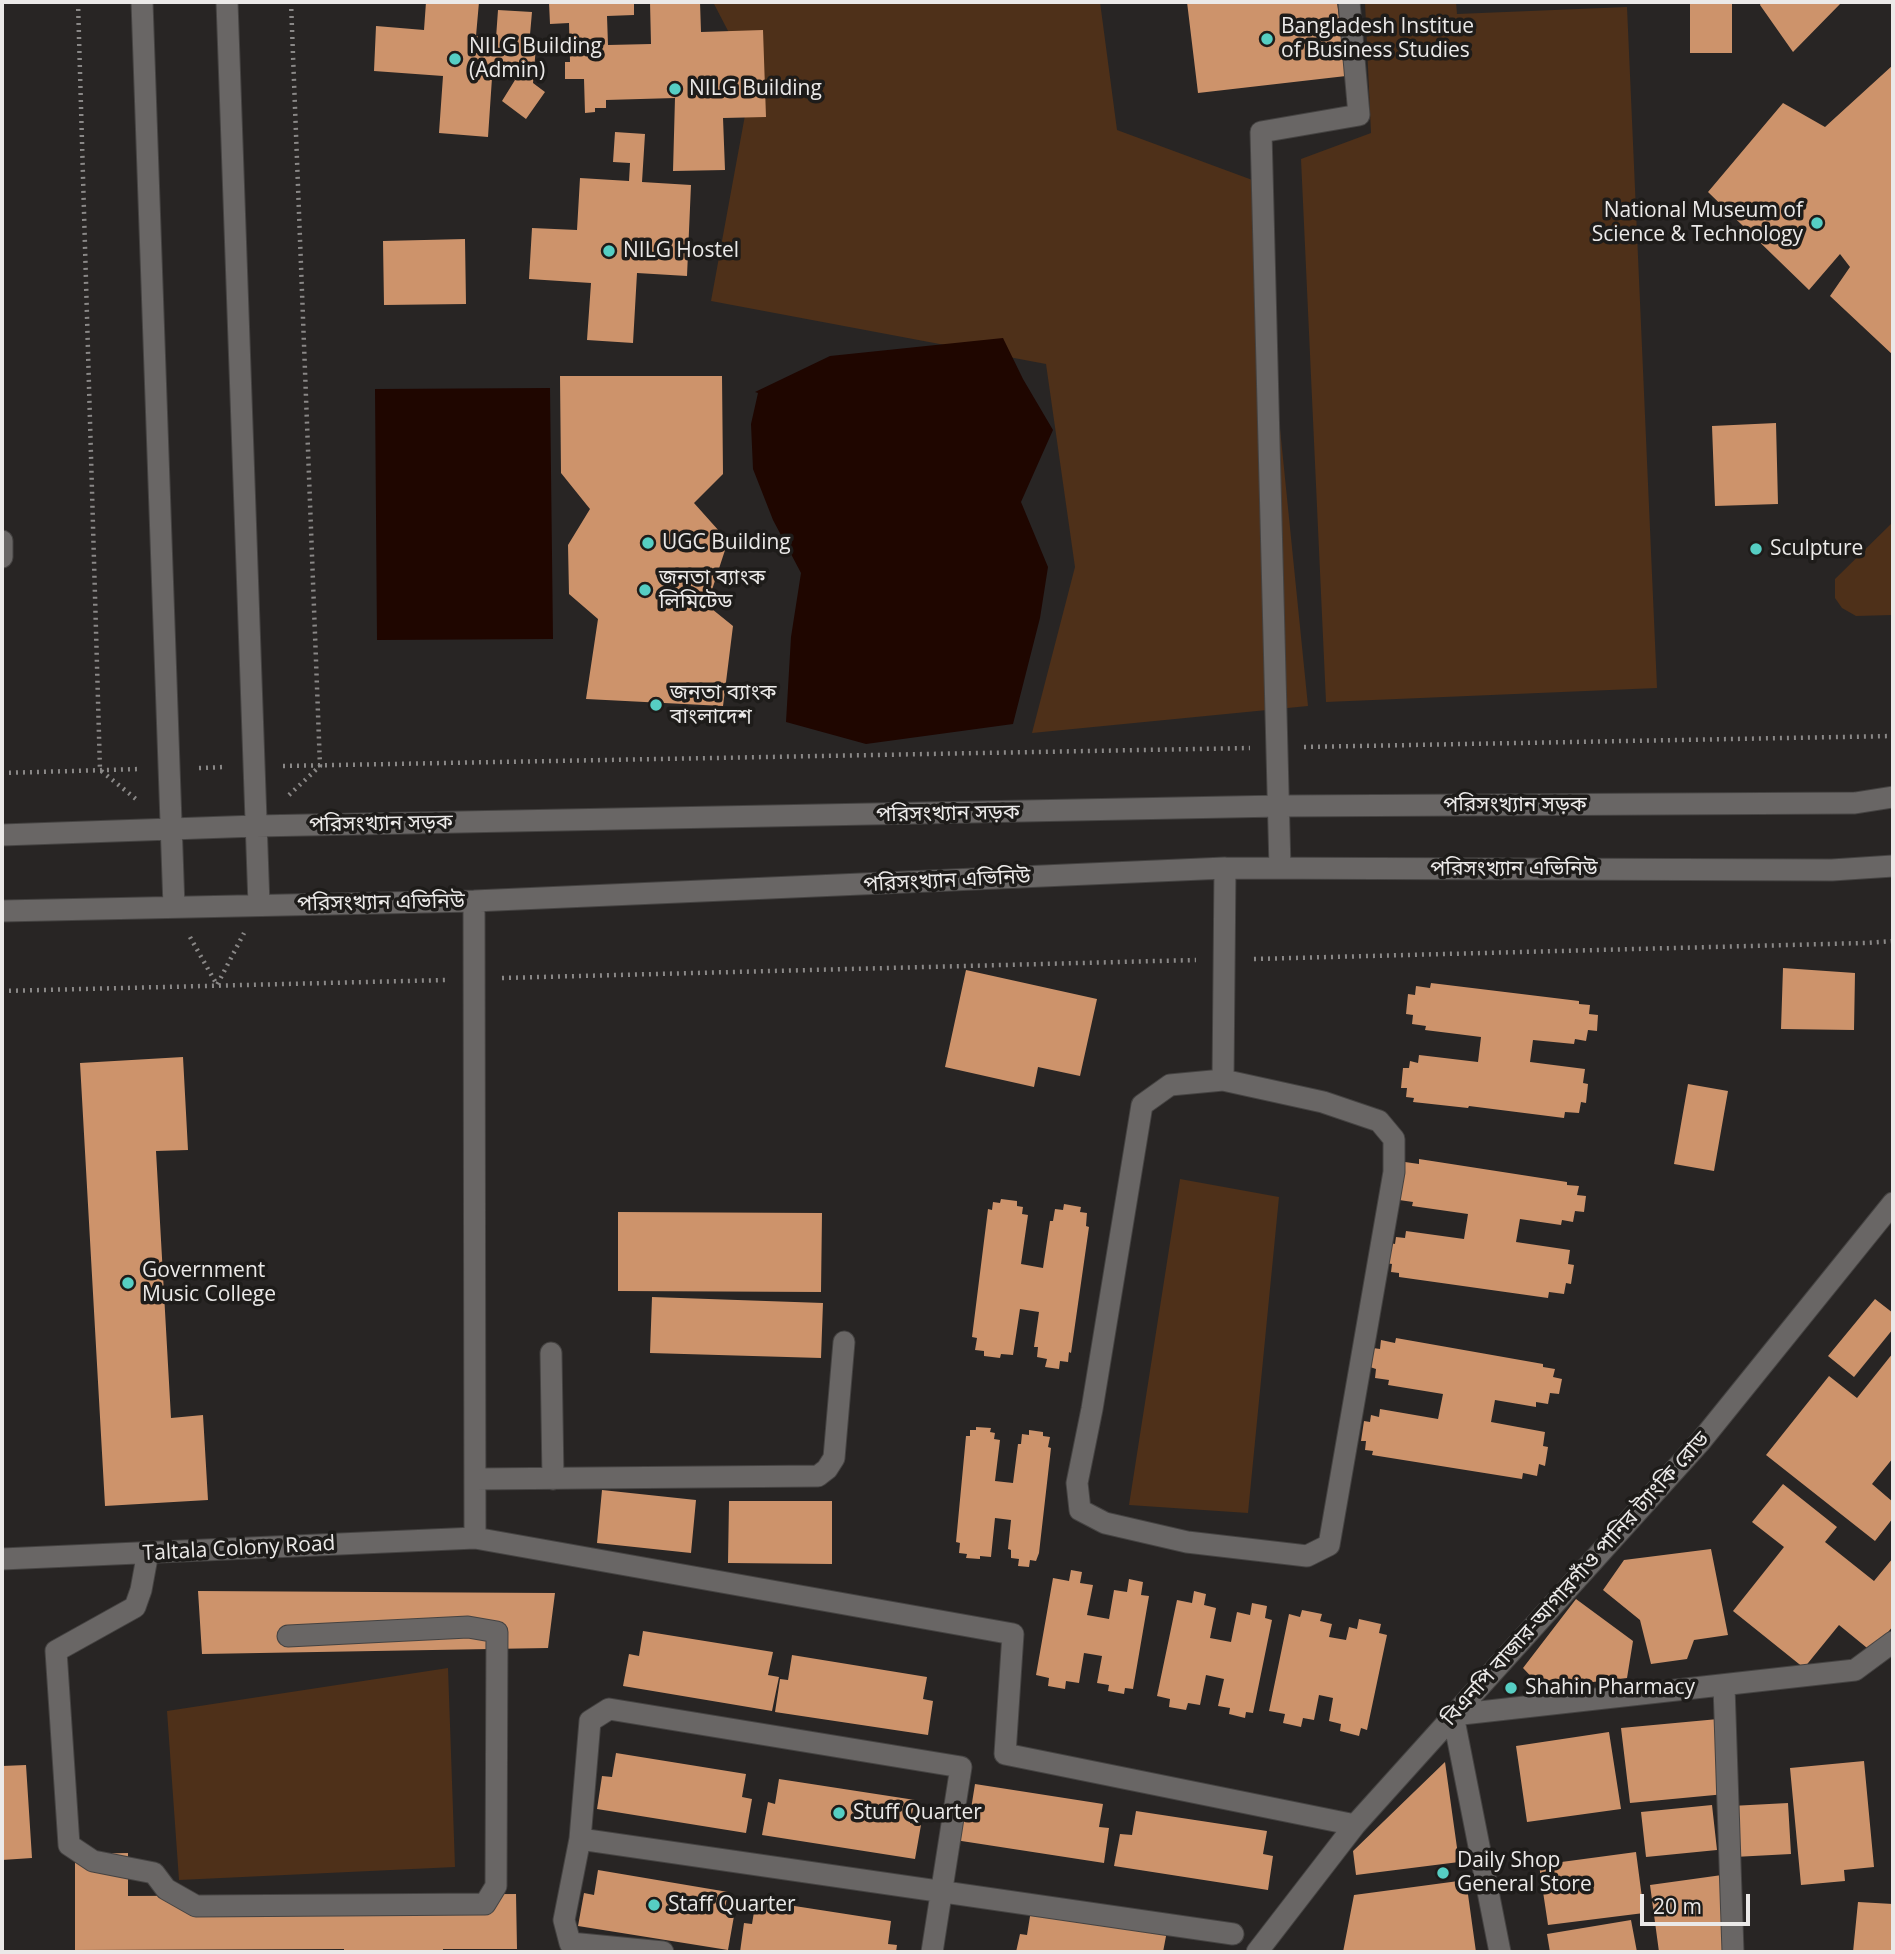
<!DOCTYPE html>
<meta charset="utf-8">
<style>
body{margin:0}
#map{position:relative;width:1895px;height:1954px;overflow:hidden;background:#282524;font-family:"Open Sans",sans-serif}
canvas{display:block}
.frame{position:absolute;inset:0;border:4px solid #ebe9e8;pointer-events:none}
.scale{position:absolute;left:1640px;top:1894px;width:110px;height:32px;box-sizing:border-box;border:4px solid #ebe9e8;border-top:0;padding-left:9px;font-size:21px;line-height:24px;white-space:nowrap;color:#ebe9e8;-webkit-text-stroke:5px #1e1c1a;paint-order:stroke}
</style>
<div id="map">
<canvas width="1895" height="1954"></canvas>
<div class="frame"></div>
<div class="scale">20 m</div>
</div>
<script>
const ctx = document.querySelector('canvas').getContext('2d');
ctx.lineJoin = 'round';
function paint(path, color) { ctx.fillStyle = color; ctx.fill(path, 'evenodd'); }
const poly = rows => new Path2D(rows.map(r => 'M' + r).join(''));
function strokePath(path, color, width, dash) { ctx.strokeStyle = color; ctx.lineWidth = width; ctx.lineCap = dash ? 'butt' : 'round'; ctx.setLineDash(dash || []); ctx.stroke(path); }
function label(font, color, halo, rows, align = 'center') {
  ctx.font = font + ' "Open Sans","Noto Sans Bengali",sans-serif'; ctx.lineWidth = 7; ctx.setLineDash([]); ctx.textBaseline = 'middle'; ctx.strokeStyle = halo; ctx.fillStyle = color; for (const [text, x, y, turn = 0] of rows) {
    ctx.save(); ctx.translate(x, y); ctx.rotate((+turn || 0) * Math.PI / 180); ctx.textAlign = isNaN(turn) ? turn : align; if (halo) ctx.strokeText(text, 0, 0); ctx.fillText(text, 0, 0); ctx.restore();
  }
}
const green = poly([
 [713,2,1100,2,1117,130,1255,181,1308,706,1032,733,1075,567,1046,364,711,301,752,77],
 [1365,2,1456,2,1457,14,1627,7,1657,688,1326,702,1301,159,1371,133],
 [1893,522,1893,615,1856,616,1842,608,1835,598,1835,579],
 [1180,1179,1279,1197,1248,1513,1129,1505],
 [448,1668,455,1867,179,1880,167,1711]
]);
const water = poly([
 [1003,338,1023,379,1053,430,1021,502,1048,567,1040,618,1013,724,866,744,786,722,791,637,801,573,773,520,753,469,751,424,758,393,755,392,830,356],
 [550,388,553,639,377,640,375,389]
]);
const building = poly([
 [426,2,479,2,476,36,496,38,498,10,532,12,529,46,536,46,533,83,545,92,526,119,502,101,515,80,492,78,488,137,439,133,443,76,374,71,376,26,424,30],
 [549,2,634,2,634,15,607,16,608,45,651,44,650,2,700,2,701,32,763,30,766,117,723,118,725,170,673,171,675,98,606,100,606,108,595,108,595,112,585,113,584,79,565,79,565,62,570,62,569,23,550,24],
 [1187,2,1337,2,1346,76,1198,93],
 [1690,2,1732,2,1732,53,1690,53],
 [1761,2,1842,2,1793,52,1760,5],
 [1893,65,1893,355,1830,296,1850,267,1840,254,1809,290,1708,192,1783,103,1825,127],
 [615,132,645,134,642,182,691,185,687,276,637,273,633,343,587,340,591,283,529,279,532,228,577,230,580,178,629,181,630,163,613,162],
 [465,239,466,304,384,305,383,241],
 [560,376,722,376,723,474,694,503,728,541,707,605,733,626,723,706,586,699,598,619,569,594,568,545,590,509,561,473],
 [1776,423,1778,504,1715,506,1712,426],
 [1783,968,1855,973,1854,1030,1781,1029],
 [966,970,1097,999,1080,1076,1038,1067,1034,1087,945,1067],
 [1431,983,1579,1001,1579,1004,1590,1005,1589,1014,1598,1015,1597,1031,1588,1030,1586,1041,1575,1039,1574,1044,1533,1040,1530,1062,1585,1069,1583,1083,1588,1084,1586,1103,1581,1102,1579,1113,1565,1112,1564,1118,1469,1106,1468,1108,1413,1102,1414,1098,1406,1097,1407,1088,1401,1088,1403,1068,1409,1068,1410,1061,1418,1063,1419,1055,1478,1062,1481,1037,1425,1030,1426,1026,1412,1024,1413,1015,1406,1014,1408,994,1415,995,1416,986,1430,988],
 [183,1057,188,1150,156,1151,171,1418,203,1415,208,1500,105,1506,80,1063],
 [1688,1084,1728,1091,1714,1171,1674,1164],
 [1419,1159,1567,1182,1567,1185,1579,1186,1577,1195,1586,1196,1584,1212,1575,1211,1573,1222,1562,1220,1561,1225,1520,1219,1516,1242,1570,1250,1568,1264,1574,1265,1571,1284,1566,1283,1564,1294,1549,1292,1548,1298,1399,1277,1399,1273,1391,1272,1392,1264,1386,1263,1390,1243,1395,1244,1396,1237,1405,1238,1406,1231,1464,1239,1468,1214,1412,1206,1413,1202,1399,1200,1405,1162,1419,1164],
 [1001,1199,1017,1201,1017,1206,1023,1207,1022,1214,1028,1215,1021,1264,1043,1268,1050,1221,1053,1221,1055,1209,1063,1210,1064,1204,1081,1207,1080,1212,1087,1213,1086,1226,1089,1227,1071,1353,1069,1352,1068,1362,1060,1361,1059,1369,1045,1367,1047,1359,1037,1357,1038,1347,1034,1347,1039,1312,1020,1309,1013,1355,1001,1354,1000,1358,984,1356,984,1351,975,1350,977,1338,972,1337,988,1209,992,1210,993,1202,1000,1203],
 [618,1212,822,1213,821,1292,618,1291],
 [652,1297,823,1303,821,1358,650,1353],
 [1875,1299,1893,1313,1893,1329,1854,1377,1828,1356],
 [1396,1338,1543,1364,1543,1367,1555,1369,1553,1377,1562,1379,1559,1394,1550,1393,1548,1404,1536,1402,1536,1407,1495,1400,1491,1422,1545,1432,1543,1446,1548,1447,1545,1466,1539,1464,1537,1476,1523,1473,1522,1479,1372,1455,1373,1451,1365,1450,1366,1441,1361,1441,1364,1421,1370,1422,1371,1415,1379,1417,1380,1409,1438,1419,1443,1394,1388,1385,1389,1380,1375,1378,1376,1369,1370,1367,1373,1348,1380,1349,1381,1340,1395,1343],
 [1893,1353,1893,1458,1872,1484,1893,1502,1893,1518,1875,1541,1766,1455,1829,1376,1857,1398],
 [976,1427,991,1428,990,1432,995,1433,994,1439,1000,1440,995,1481,1013,1483,1018,1444,1021,1444,1022,1434,1029,1435,1029,1430,1043,1432,1043,1436,1050,1437,1048,1447,1051,1448,1039,1553,1036,1561,1030,1560,1029,1567,1018,1566,1019,1559,1011,1558,1011,1550,1008,1549,1011,1520,995,1518,991,1557,980,1556,980,1559,966,1558,967,1554,959,1553,960,1543,956,1542,966,1436,970,1436,970,1430,976,1430],
 [1783,1484,1837,1527,1825,1542,1874,1581,1893,1558,1893,1626,1872,1652,1839,1625,1804,1668,1733,1611,1784,1547,1752,1522],
 [602,1490,696,1500,691,1553,597,1543],
 [729,1501,832,1501,832,1564,728,1563],
 [1711,1549,1728,1635,1694,1640,1687,1659,1651,1664,1640,1620,1603,1590,1624,1560],
 [1071,1570,1082,1572,1080,1583,1093,1585,1087,1615,1109,1619,1114,1590,1127,1592,1129,1579,1143,1582,1141,1595,1149,1596,1133,1689,1125,1688,1124,1694,1108,1691,1109,1685,1097,1683,1102,1656,1084,1653,1079,1683,1066,1681,1065,1689,1048,1686,1049,1678,1036,1675,1053,1578,1069,1581],
 [198,1591,555,1593,548,1648,202,1654],
 [1194,1591,1206,1594,1204,1605,1216,1608,1210,1638,1231,1642,1237,1612,1250,1615,1252,1603,1267,1606,1265,1618,1272,1620,1253,1713,1246,1712,1245,1718,1229,1714,1230,1708,1218,1706,1224,1679,1206,1675,1200,1705,1188,1703,1186,1710,1169,1707,1170,1699,1157,1696,1177,1600,1192,1603],
 [1576,1599,1633,1641,1627,1678,1542,1688,1523,1668],
 [1302,1610,1322,1614,1320,1621,1332,1624,1329,1637,1346,1640,1349,1627,1357,1629,1359,1619,1381,1624,1379,1633,1387,1635,1367,1730,1361,1728,1359,1736,1340,1731,1341,1724,1329,1721,1333,1698,1319,1695,1314,1720,1303,1718,1301,1727,1283,1723,1285,1714,1269,1711,1289,1614,1300,1617],
 [643,1631,773,1652,768,1675,779,1677,772,1711,623,1686,629,1654,639,1656],
 [792,1655,927,1677,923,1699,933,1701,928,1735,775,1712,780,1679,788,1680],
 [1729,1718,1736,1793,1630,1803,1621,1728],
 [1609,1732,1621,1809,1527,1822,1516,1746],
 [616,1753,746,1774,742,1797,752,1799,746,1833,597,1809,602,1776,612,1777],
 [1864,1761,1874,1867,1844,1870,1845,1881,1801,1885,1790,1768],
 [1445,1762,1459,1862,1356,1875,1353,1851],
 [26,1765,32,1858,2,1860,2,1766],
 [779,1779,915,1800,910,1823,921,1825,915,1859,762,1835,768,1802,775,1804],
 [975,1784,1103,1804,1099,1827,1109,1828,1104,1863,955,1840,961,1807,971,1809],
 [1788,1803,1791,1854,1734,1857,1731,1806],
 [1712,1805,1717,1850,1646,1857,1641,1812],
 [1136,1811,1267,1831,1263,1854,1273,1856,1268,1890,1114,1866,1120,1834,1132,1835],
 [1636,1852,1644,1913,1548,1925,1539,1865],
 [128,1853,128,1896,516,1894,517,1949,443,1949,443,1952,344,1952,344,1949,75,1950,75,1854],
 [598,1870,728,1892,724,1914,734,1916,728,1950,578,1926,584,1893,594,1895],
 [1722,1875,1733,1952,1659,1952,1650,1885],
 [1466,1880,1476,1952,1343,1952,1354,1895],
 [756,1900,891,1921,888,1944,897,1945,896,1952,740,1952,744,1923,752,1924],
 [1858,1902,1893,1904,1893,1952,1853,1952],
 [1031,1910,1167,1931,1163,1952,1016,1952,1020,1934,1027,1935],
 [1631,1920,1637,1952,1550,1952,1547,1934]
]);
const path = poly([
 [78,2,100,770,136,799],
 [1304,747,1893,736],
 [283,766,1250,748],
 [199,768,225,767],
 [2,773,141,769],
 [289,795,320,766,291,2],
 [190,937,217,985,244,933],
 [1254,959,1865,943,1893,941],
 [502,978,1196,960],
 [2,991,447,980]
]);
const minor = poly([
 [142,2,174,907],
 [227,2,259,905],
 [2,541,2,557],
 [2,835,256,826,1280,806,1855,803,1893,797],
 [1280,868,1261,132,1359,115,1349,2],
 [474,901,475,1538,1013,1634,1005,1754,1355,1825],
 [2,911,474,901,1225,868,1832,870,1893,866],
 [1223,1080,1323,1102,1379,1121,1394,1139,1394,1172,1329,1545,1307,1556,1187,1542,1105,1523,1080,1510,1077,1483,1092,1409,1142,1105,1170,1085,1223,1080],
 [1223,1080,1225,868],
 [551,1353,553,1479],
 [475,1479,818,1476,827,1469,834,1458,844,1342],
 [148,1552,141,1590,135,1607,56,1651,69,1845,93,1861,154,1873,166,1889,196,1906,485,1904,496,1886,497,1632,468,1627,288,1636],
 [2,1559,475,1538],
 [1724,1686,1733,1952],
 [1453,1715,1855,1670,1893,1642],
 [1453,1715,1500,1952],
 [580,1839,1233,1934],
 [663,1952,570,1943,564,1920,580,1839,590,1721,609,1709,961,1767,932,1952],
 [1257,1952,1355,1825,1701,1441,1893,1203]
]);
const markers = [
 [1267,39,7,"#56cec3"],
 [455,59,7,"#56cec3"],
 [675,89,7,"#56cec3"],
 [1817,223,7,"#56cec3"],
 [609,251,7,"#56cec3"],
 [648,543,7,"#56cec3"],
 [1756,549,7,"#56cec3"],
 [645,590,7,"#56cec3"],
 [656,705,7,"#56cec3"],
 [128,1283,7,"#56cec3"],
 [1511,1688,7,"#56cec3"],
 [839,1813,7,"#56cec3"],
 [1443,1873,7,"#56cec3"],
 [654,1905,7,"#56cec3"]
];
const poiNames = [
 ["Bangladesh Institue",1281,27],
 ["of Business Studies",1281,51],
 ["NILG Building",469,47],
 ["(Admin)",469,71],
 ["NILG Building",689,89],
 ["National Museum of",1803,211,"right"],
 ["Science & Technology",1803,235,"right"],
 ["NILG Hostel",623,251],
 ["UGC Building",662,543],
 ["Sculpture",1770,549],
 ["জনতা ব্যাংক",659,578],
 ["লিমিটেড",659,602],
 ["জনতা ব্যাংক",670,693],
 ["বাংলাদেশ",670,717],
 ["Government",142,1271],
 ["Music College",142,1295],
 ["Shahin Pharmacy",1525,1688],
 ["Stuff Quarter",853,1813],
 ["Daily Shop",1457,1861],
 ["General Store",1457,1885],
 ["Staff Quarter",668,1905]
];
const streetNames = [
 ["পরিসংখ্যান সড়ক",1515,805],
 ["পরিসংখ্যান সড়ক",948,814,-1],
 ["পরিসংখ্যান সড়ক",381,824,-1],
 ["পরিসংখ্যান এভিনিউ",1514,869],
 ["পরিসংখ্যান এভিনিউ",947,881,-3],
 ["পরিসংখ্যান এভিনিউ",381,903,-1],
 ["Taltala Colony Road",239,1549,-3],
 ["বিএনপি বাজার-আগারগাঁও পানির ট্যাংকি রোড",1576,1579,-48]
];
paint(green, '#4e3019');
paint(water, '#1f0600');
paint(building, '#cd936b');
strokePath(minor, '#454342', 23);
strokePath(path, '#8a8887', 4.5, [2, 5]);
strokePath(minor, '#696665', 21);
for (const [x, y, r, color] of markers) { const dot = new Path2D(); dot.arc(x, y, r, 0, 2 * Math.PI); ctx.fillStyle = color; ctx.fill(dot); strokePath(dot, '#1e1c1a', 2.5); }
label('21px', '#ebe9e8', '#1e1c1a', poiNames, 'left');
label('21px', '#ebe9e8', '#1e1c1a', streetNames);
</script>
